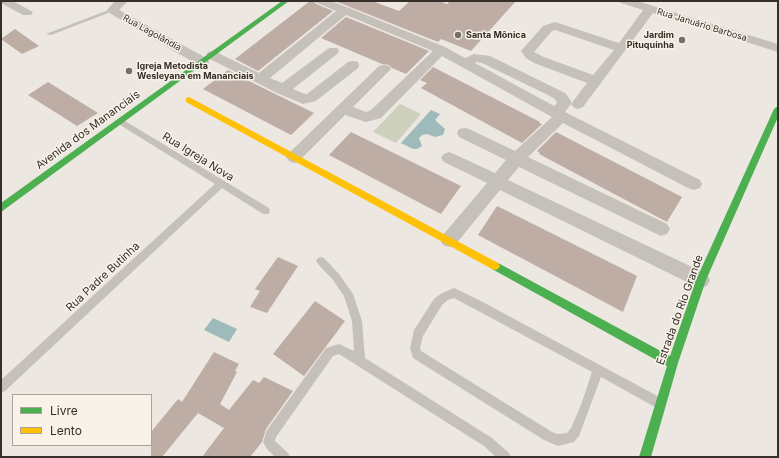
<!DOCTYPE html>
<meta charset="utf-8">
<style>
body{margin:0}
#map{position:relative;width:779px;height:458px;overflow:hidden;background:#ece7e1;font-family:Inter,sans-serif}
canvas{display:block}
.frame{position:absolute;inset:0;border:2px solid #352e29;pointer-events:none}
.legend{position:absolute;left:12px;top:394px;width:140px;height:52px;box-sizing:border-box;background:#f8f2e9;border:1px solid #aaa49c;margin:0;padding:5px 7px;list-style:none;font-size:12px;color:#352e29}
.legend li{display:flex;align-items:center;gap:8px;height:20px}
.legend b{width:20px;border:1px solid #aaa49c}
</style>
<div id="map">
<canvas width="779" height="458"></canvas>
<div class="frame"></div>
<ul class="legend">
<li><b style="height:5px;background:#4caf50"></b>Livre</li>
<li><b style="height:5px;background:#ffc107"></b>Lento</li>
</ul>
</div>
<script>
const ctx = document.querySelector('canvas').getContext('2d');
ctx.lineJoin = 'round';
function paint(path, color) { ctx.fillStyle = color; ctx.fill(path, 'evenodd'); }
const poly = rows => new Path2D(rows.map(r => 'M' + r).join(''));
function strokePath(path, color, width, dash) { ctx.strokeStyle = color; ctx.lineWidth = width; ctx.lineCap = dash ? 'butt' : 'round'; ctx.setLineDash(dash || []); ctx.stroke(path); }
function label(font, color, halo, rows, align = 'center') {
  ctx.font = font + ' Inter,sans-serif'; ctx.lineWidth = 3; ctx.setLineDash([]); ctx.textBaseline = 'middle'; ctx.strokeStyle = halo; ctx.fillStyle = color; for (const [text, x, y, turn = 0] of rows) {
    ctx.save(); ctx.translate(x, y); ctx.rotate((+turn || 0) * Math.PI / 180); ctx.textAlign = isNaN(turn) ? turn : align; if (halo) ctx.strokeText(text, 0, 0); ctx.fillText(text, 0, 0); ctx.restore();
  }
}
const green = poly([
 [400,104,421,114,396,143,373,132]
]);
const water = poly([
 [431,110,440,114,435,120,445,129,443,135,435,137,427,134,422,135,419,138,422,146,417,149,413,149,401,143],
 [213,318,237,329,229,342,204,330]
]);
const building = poly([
 [310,1,314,1,316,4,333,11,258,71,235,59],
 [335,1,372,1,399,11,410,1,439,1,447,4,450,1,516,1,471,51,441,39,438,42],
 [346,17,429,51,406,74,392,68,389,65,382,64,321,38],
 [15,29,39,46,22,54,1,39],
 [433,67,540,122,539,123,542,124,522,143,421,88,427,83,420,80],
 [228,70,247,80,314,113,291,135,203,89],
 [48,82,98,113,77,126,28,95],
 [351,132,461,186,441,214,329,155],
 [556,132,682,197,667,222,539,154,540,153,537,151],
 [497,206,637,276,623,312,478,235],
 [278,257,298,266,267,313,250,307,260,291,255,289],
 [315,301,345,321,304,376,273,354],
 [214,352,239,364,235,371,237,372,220,404,229,410,253,380,259,383,264,377,293,391,266,429,262,442,250,457,202,457,224,428,198,413,162,457,151,457,151,432,178,399,182,402]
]);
const lane = poly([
 [111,9,116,10,51,35,46,34,111,9],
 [120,118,269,208,270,211,269,214,263,214,222,188,5,391,1,393,1,380,215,184,117,123,116,121,120,118],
 [321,257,324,258,339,274,353,294,362,321,365,358,492,438,509,453,511,457,496,457,484,446,339,354,333,356,276,437,275,441,288,453,290,457,275,457,267,449,263,442,267,430,326,348,339,344,354,351,352,321,344,296,333,280,318,264,316,261,318,258,321,257],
 [454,288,479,300,663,399,665,403,663,407,659,409,655,407,601,377,579,436,574,442,558,446,544,440,413,358,410,348,414,330,434,299,442,293,454,288],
 [454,298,592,372,581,405,571,428,567,433,558,434,552,432,421,351,420,348,423,336,442,305,448,300,454,298]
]);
const street = poly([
 [1,1,13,1,31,11,33,13,31,15,23,15,1,3,1,1],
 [115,1,128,1,119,10,208,59,209,62,208,65,203,66,198,65,111,14,107,10,115,1],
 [315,1,331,1,349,8,445,47,465,58,474,54,490,56,565,93,571,101,571,104,565,112,700,180,702,184,700,188,694,190,688,188,563,123,528,157,667,224,670,229,667,234,661,236,519,167,508,180,707,274,710,280,707,286,701,288,695,286,500,190,455,245,449,247,443,245,440,240,443,235,487,183,444,162,441,158,444,154,449,152,454,154,495,173,506,160,459,137,457,133,459,129,464,128,469,129,515,151,552,117,442,56,381,118,366,122,345,115,299,161,294,163,289,161,286,157,289,153,379,66,384,65,389,66,391,69,353,107,366,112,371,110,433,51,346,15,270,78,282,83,329,48,337,48,339,51,337,54,293,89,305,94,307,94,348,62,353,61,358,62,359,65,358,68,316,101,303,104,277,93,208,58,206,55,208,52,212,51,216,52,259,73,336,11,317,3,315,1],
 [476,62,482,63,548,95,555,99,557,103,554,106,475,63,476,62],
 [619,1,637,1,778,44,778,52,653,13,583,107,578,109,573,107,571,104,587,83,534,63,526,58,521,51,543,26,555,22,619,43,643,10,621,3,619,1],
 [555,30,614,50,593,75,544,57,534,52,551,32,555,30]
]);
const fast = poly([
 [282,1,289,1,1,212,1,203,282,1],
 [778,106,778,117,706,280,678,363,651,457,639,457,667,366,492,269,490,266,492,263,495,262,498,263,670,356,696,280,774,109,778,106]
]);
const slow = poly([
 [189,97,498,263,500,266,498,269,495,270,492,269,186,102,186,98,189,97]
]);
const markers = [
 [458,35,4,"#756f69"],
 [682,40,4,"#756f69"],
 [129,71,4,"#756f69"]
];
const farStreetnames = [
 ["Rua Januário Barbosa",702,25,17],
 ["Rua Lagolândia",152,33,29]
];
const farPoinames = [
 ["Santa Mônica",466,35],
 ["Jardim",674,35,"right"],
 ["Pituquinha",674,45,"right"],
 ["Igreja Metodista",137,66],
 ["Wesleyana em Mananciais",137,76]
];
const streetNames = [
 ["Avenida dos Mananciais",88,130,-36],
 ["Rua Igreja Nova",198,157,32],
 ["Rua Padre Butinha",103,277,-43],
 ["Estrada do Rio Grande",680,310,-70]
];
paint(green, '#ccd0bc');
paint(water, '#9fbabb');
paint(building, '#beada4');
paint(lane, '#c5c0ba');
paint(street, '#c5c0ba');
paint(fast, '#4caf50');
paint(slow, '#ffc107');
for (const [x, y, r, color] of markers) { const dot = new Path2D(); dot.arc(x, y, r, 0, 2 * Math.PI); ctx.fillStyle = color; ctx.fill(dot); strokePath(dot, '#f8f2e9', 1.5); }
label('9px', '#352e29', '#f8f2e9', farStreetnames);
label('bold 9px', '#352e29', '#f8f2e9', farPoinames, 'left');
label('11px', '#352e29', '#f8f2e9', streetNames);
</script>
